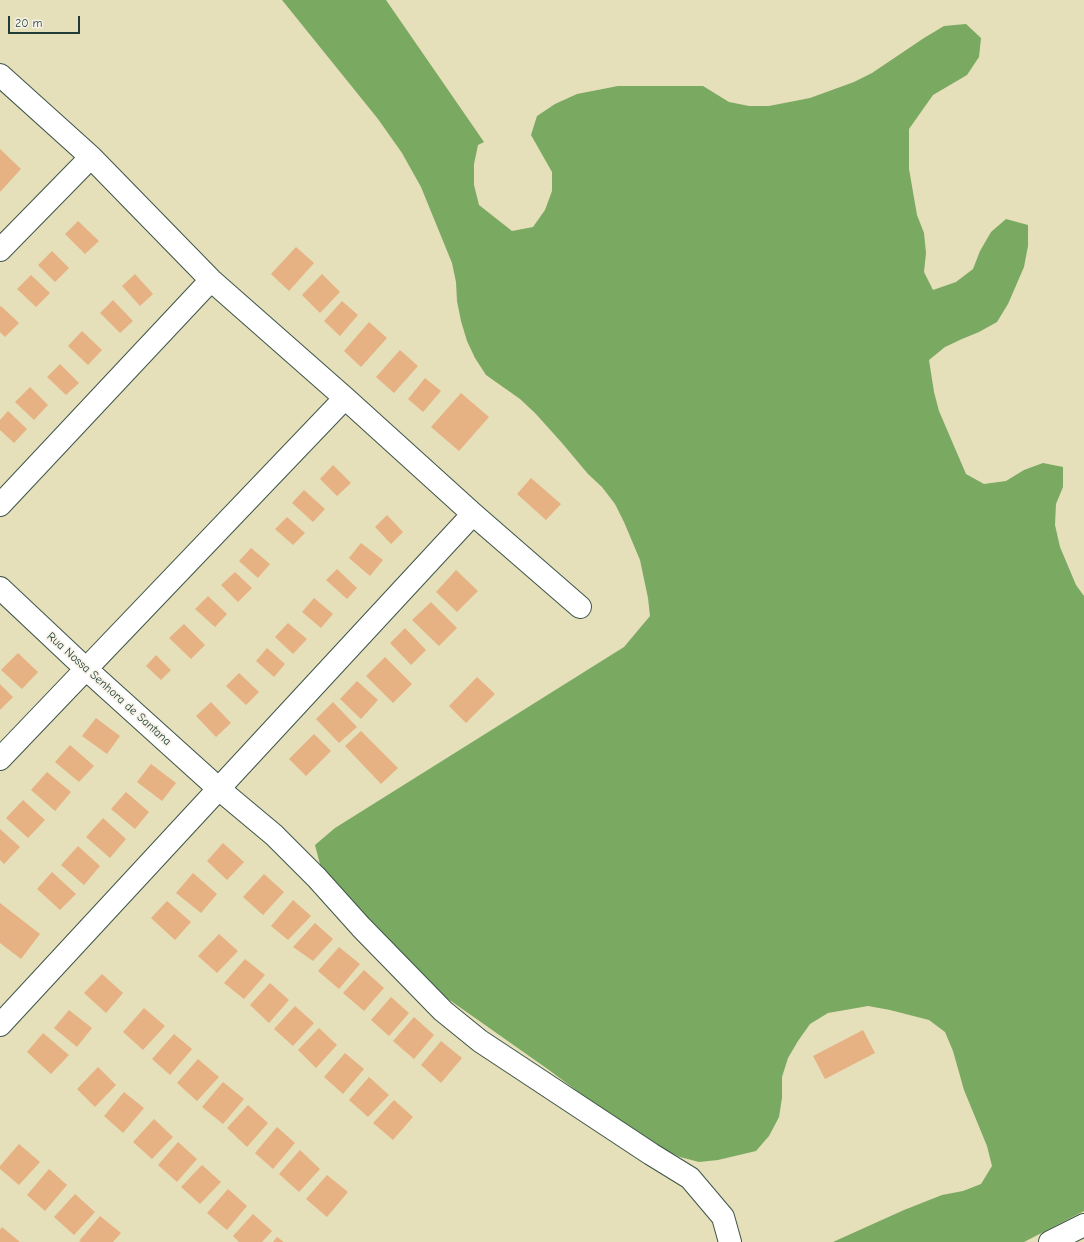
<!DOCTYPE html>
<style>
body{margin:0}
#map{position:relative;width:1084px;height:1242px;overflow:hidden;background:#e5dfba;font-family:"Comic Neue",sans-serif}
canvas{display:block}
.scale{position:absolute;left:8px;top:16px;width:72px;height:18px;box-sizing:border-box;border:2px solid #1f3d34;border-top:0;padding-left:5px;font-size:12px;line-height:14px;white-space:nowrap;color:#1f3d34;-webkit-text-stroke:3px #f7f3e8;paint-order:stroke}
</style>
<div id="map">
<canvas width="1084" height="1242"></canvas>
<div class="scale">20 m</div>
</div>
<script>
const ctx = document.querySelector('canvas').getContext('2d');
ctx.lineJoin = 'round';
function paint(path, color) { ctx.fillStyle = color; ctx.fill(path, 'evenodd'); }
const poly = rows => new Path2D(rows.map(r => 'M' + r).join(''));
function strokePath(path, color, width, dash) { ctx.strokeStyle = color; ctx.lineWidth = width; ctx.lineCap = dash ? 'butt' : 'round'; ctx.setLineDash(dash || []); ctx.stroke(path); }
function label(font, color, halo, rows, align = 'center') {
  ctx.font = font + ' "Comic Neue",sans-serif'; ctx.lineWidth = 3.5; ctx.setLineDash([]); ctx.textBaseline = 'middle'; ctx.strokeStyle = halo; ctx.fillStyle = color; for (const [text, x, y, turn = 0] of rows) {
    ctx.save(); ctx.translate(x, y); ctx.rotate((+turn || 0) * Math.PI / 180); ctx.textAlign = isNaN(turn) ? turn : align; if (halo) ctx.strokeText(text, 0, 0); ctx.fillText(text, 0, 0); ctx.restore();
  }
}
const forest = poly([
 [282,0,386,0,484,142,478,145,474,164,474,185,479,205,512,231,533,227,545,210,552,191,552,172,531,135,537,116,555,104,577,94,618,86,703,86,729,102,749,106,769,106,810,98,854,82,872,73,924,38,944,26,966,24,981,38,979,57,967,75,933,95,909,129,909,169,917,215,924,233,926,253,924,272,933,290,956,282,973,269,980,251,991,232,1006,219,1028,225,1028,246,1024,267,1008,304,997,322,979,332,962,339,945,347,929,360,934,392,939,411,966,474,984,484,1006,481,1024,470,1043,463,1063,467,1063,487,1056,504,1055,525,1060,547,1076,585,1084,596,1084,1211,1024,1242,833,1242,904,1210,942,1195,963,1191,981,1184,992,1166,987,1146,964,1090,953,1051,945,1032,929,1020,890,1010,868,1006,828,1013,810,1024,798,1041,788,1058,782,1077,782,1098,779,1117,769,1136,756,1151,718,1160,699,1162,680,1157,663,1149,613,1118,549,1070,441,994,322,872,315,845,335,828,624,647,650,616,648,598,640,560,624,522,615,504,602,487,588,474,562,443,535,413,520,399,486,375,475,358,467,341,461,321,457,301,456,282,452,263,421,187,402,153,378,119]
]);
const building = poly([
 [0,149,21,169,0,192],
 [78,221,99,241,85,254,65,234],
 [296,247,314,263,289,291,271,274],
 [52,251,69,268,55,282,38,265],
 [135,274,153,294,140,306,122,286],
 [322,274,340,292,320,313,302,295],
 [31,275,50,293,36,307,17,289],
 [113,300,133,321,120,333,100,313],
 [342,301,358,315,340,336,324,321],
 [1,306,19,323,5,337,0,332,0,307],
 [369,322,387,338,361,367,344,351],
 [82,331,102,350,88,365,68,346],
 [400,350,418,366,394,393,376,377],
 [60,364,79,383,66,395,47,377],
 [425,378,441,391,423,412,408,399],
 [30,387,48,405,34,420,15,402],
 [461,393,489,417,459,451,431,427],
 [8,411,27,429,14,443,0,430,0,420],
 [333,465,351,483,337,496,320,479],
 [531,478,561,504,546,520,517,494],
 [304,490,325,509,313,522,292,503],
 [387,515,403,532,391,544,375,527],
 [287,517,305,533,293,545,275,529],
 [361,543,383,560,370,576,349,558],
 [251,548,270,564,258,578,239,561],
 [337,569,357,588,347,599,326,580],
 [456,570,478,591,457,612,436,592],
 [235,572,252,588,238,602,221,585],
 [208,596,227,614,215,627,195,609],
 [314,598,333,614,321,628,302,612],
 [431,602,457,628,439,646,412,620],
 [288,623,307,639,293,654,275,637],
 [184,624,205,645,191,659,169,638],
 [405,628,426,650,411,665,390,643],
 [267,648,285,664,274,677,256,661],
 [18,653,38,672,22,689,1,670],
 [156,655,171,670,161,680,146,666],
 [385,657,412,684,393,703,366,676],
 [239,673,259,692,246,705,226,686],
 [477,677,495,694,466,723,449,706],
 [357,681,378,700,361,719,340,699],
 [0,684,13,697,0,710],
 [211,702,231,723,216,737,196,716],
 [333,702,357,727,339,743,316,719],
 [96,718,120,736,107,754,82,736],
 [361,731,398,768,381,784,345,746],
 [314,734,331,751,306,776,289,759],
 [70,745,94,766,79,782,55,762],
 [151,764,176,783,162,801,137,782],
 [47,772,71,792,55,811,31,790],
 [126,792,149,812,135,829,111,809],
 [23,800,45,820,28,838,6,818],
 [103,818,126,839,110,858,86,837],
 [0,829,20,847,4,864,0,860],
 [223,843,244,862,227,880,207,861],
 [78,846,100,866,84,885,61,865],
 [52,872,76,894,60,910,37,889],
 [193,873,217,894,201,913,176,893],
 [264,874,284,892,263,915,243,897],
 [293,900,311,916,288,940,271,926],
 [167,901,191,922,175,940,151,918],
 [0,903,40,934,21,959,0,943],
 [315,923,333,939,313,961,293,947],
 [219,934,238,951,217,973,198,956],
 [339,947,360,964,339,989,318,971],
 [245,959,265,975,244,999,224,983],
 [364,970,384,988,364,1011,343,993],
 [102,974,123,993,106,1013,84,993],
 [270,983,289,1000,269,1023,250,1005],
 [391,997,409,1013,389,1036,371,1020],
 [295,1006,314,1023,293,1046,274,1029],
 [144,1008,165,1026,143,1050,123,1032],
 [69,1010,92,1028,77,1047,54,1028],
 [414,1017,434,1035,414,1059,393,1041],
 [319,1028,337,1045,316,1068,298,1050],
 [863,1030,875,1053,825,1079,813,1056],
 [43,1033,69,1055,51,1074,27,1052],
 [174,1034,192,1049,170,1075,152,1059],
 [441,1041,462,1058,441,1083,421,1065],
 [345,1053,364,1069,343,1094,324,1077],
 [198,1059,219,1077,197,1101,177,1083],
 [98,1067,116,1085,95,1107,77,1089],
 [369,1077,389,1095,368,1117,349,1100],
 [223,1082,244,1099,223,1124,202,1107],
 [124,1092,144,1108,123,1133,104,1116],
 [394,1100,413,1117,393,1140,373,1123],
 [248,1105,268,1123,247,1147,227,1128],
 [154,1119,173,1137,152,1159,133,1142],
 [277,1127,295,1143,273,1169,255,1153],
 [178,1142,197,1159,177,1182,158,1165],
 [19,1144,40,1162,19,1185,0,1169,0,1166],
 [300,1150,320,1169,299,1192,279,1174],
 [202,1165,221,1182,200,1204,181,1187],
 [49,1169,67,1185,45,1211,27,1195],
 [327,1175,348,1192,327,1217,306,1199],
 [228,1189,247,1206,227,1230,207,1213],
 [75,1194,95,1212,74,1235,54,1217],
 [253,1214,272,1231,262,1242,239,1242,233,1236],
 [100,1216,121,1233,113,1242,81,1242,79,1241],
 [2,1227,20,1242,0,1242,0,1230],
 [277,1237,284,1242,273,1242]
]);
const minor = poly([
 [0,75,91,157,211,280,345,398,473,514,580,607],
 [0,250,91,157],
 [0,505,211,280],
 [0,588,85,668,219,789,274,835,317,878,361,927,443,1011,480,1041,651,1154,690,1178,723,1217,730,1242],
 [0,759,345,398],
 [0,1025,473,514],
 [1050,1242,1084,1225]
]);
const streetNames = [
 ["Rua Nossa Senhora de Santana",109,689,42]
];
paint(forest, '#7aa962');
paint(building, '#e7b283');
strokePath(minor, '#3d5548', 24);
strokePath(minor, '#fff', 22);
label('12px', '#1f3d34', '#f7f3e8', streetNames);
</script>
